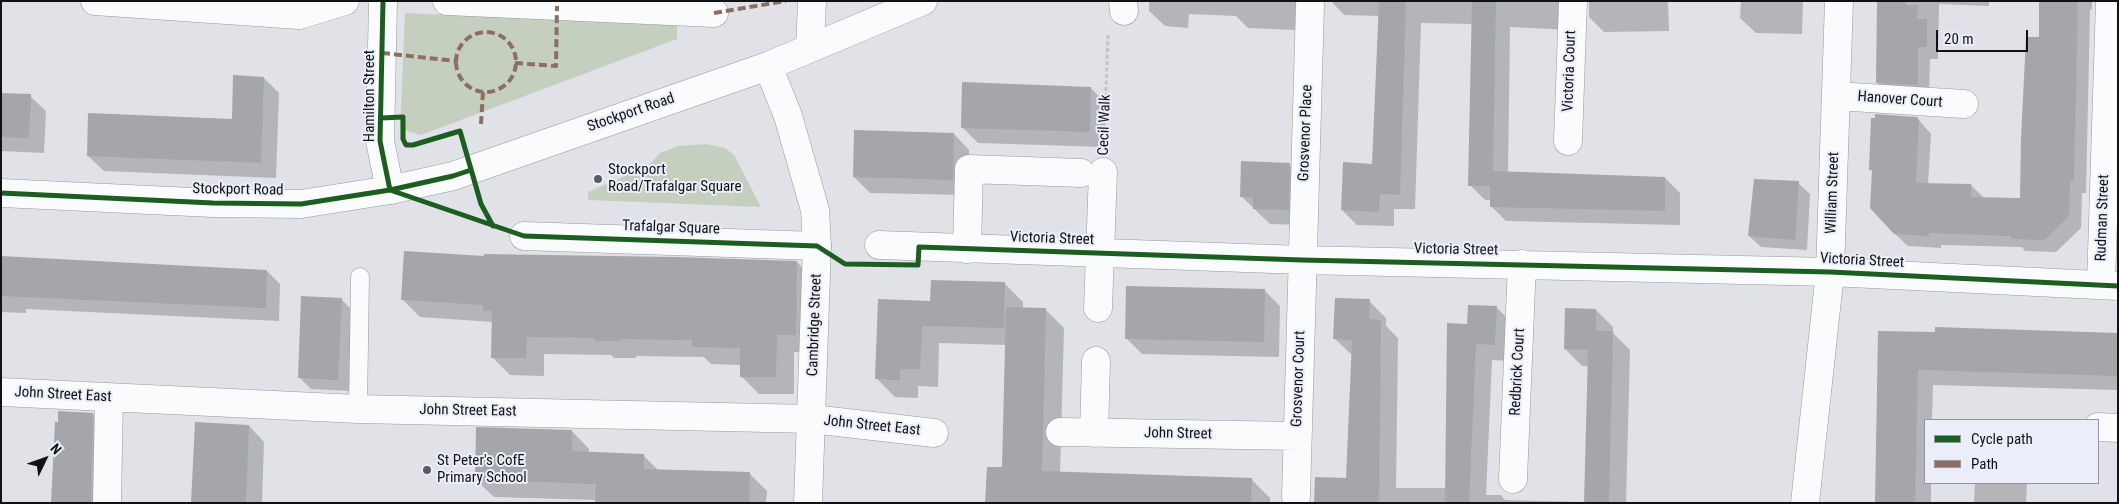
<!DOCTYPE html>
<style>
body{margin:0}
#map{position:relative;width:2119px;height:504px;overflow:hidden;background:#e1e2e8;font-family:"Roboto Condensed",sans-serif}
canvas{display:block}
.frame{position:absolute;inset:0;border:2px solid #111215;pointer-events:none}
.legend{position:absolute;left:1924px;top:419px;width:175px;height:65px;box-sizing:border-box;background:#ebedf8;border:1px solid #94959d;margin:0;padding:6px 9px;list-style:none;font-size:15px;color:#111215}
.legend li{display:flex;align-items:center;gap:10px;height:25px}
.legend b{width:25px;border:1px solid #94959d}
.north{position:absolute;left:20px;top:434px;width:50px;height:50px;-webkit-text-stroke:4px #ebedf8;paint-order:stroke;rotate:48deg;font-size:14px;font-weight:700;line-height:20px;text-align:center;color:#111215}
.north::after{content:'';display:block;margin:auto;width:18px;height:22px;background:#111215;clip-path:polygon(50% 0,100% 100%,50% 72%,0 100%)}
.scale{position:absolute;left:1936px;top:30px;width:92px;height:22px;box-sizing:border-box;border:2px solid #111215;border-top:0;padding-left:6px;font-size:15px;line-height:18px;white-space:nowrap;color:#111215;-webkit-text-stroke:4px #ebedf8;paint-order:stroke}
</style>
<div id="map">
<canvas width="2119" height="504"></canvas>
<div class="frame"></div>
<ul class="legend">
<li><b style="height:6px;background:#1b5e20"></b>Cycle path</li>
<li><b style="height:6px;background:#8d6e63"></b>Path</li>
</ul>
<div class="north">N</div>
<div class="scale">20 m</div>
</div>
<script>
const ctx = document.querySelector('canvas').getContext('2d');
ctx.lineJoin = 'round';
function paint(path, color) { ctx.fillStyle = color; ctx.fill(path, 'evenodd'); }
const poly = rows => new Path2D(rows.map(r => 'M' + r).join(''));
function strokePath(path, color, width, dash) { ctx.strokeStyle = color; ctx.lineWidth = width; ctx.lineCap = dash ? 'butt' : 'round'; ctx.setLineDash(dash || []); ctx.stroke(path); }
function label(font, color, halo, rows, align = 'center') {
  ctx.font = font + ' "Roboto Condensed",sans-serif'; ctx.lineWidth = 4; ctx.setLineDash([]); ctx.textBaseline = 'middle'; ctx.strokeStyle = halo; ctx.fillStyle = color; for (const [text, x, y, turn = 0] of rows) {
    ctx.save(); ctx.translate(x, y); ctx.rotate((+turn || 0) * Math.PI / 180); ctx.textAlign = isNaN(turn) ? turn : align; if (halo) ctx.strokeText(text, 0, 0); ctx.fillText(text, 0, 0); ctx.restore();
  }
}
const green = poly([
 [405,13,677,25,677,39,421,135,400,129],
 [706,144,725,148,734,155,761,207,588,200,588,192,648,166,660,153,679,146]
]);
const shadow = poly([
 [1149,1,1297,1,1295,30,1248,28,1236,16,1189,14,1188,28,1165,26,1149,11],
 [1331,1,1583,1,1571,30,1510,27,1508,173,1665,178,1680,193,1680,225,1506,221,1491,206,1491,200,1485,200,1470,185,1473,24,1421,23,1415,209,1394,209,1394,226,1357,225,1342,210,1373,165,1379,16,1344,15],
 [1589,1,1668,1,1669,31,1604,32,1589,17],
 [1741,1,1803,1,1802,34,1756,33,1740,18],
 [1877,1,1989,1,1989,6,1939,4,1938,59,1930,59,1929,97,1889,95,1877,82],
 [2040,1,2092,1,2092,10,2090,9,2086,193,2082,193,2081,228,2056,252,2025,251,2022,247,1941,245,1941,248,1908,246,1895,234,1873,172,1870,169,1917,118,1931,134,1928,185,1971,185,1984,198,2021,200,2040,38],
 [264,78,279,93,276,178,104,171,88,156,233,121],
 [1091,88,1106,104,1105,147,978,143,962,127],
 [1,94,30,96,46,111,44,153,1,151],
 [954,134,969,150,968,195,870,193,854,177],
 [1289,164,1305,180,1304,225,1270,224,1241,196],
 [1798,183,1810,194,1807,250,1761,247,1749,236],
 [1,257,267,271,280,284,279,321,26,309,26,313,1,312],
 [485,257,797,262,814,280,814,352,794,352,794,394,759,394,741,376,741,365,711,364,704,357,636,356,636,358,614,358,611,355,544,354,544,376,510,375,492,357,493,322,420,317,402,299],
 [1004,283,1023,302,1023,309,1045,309,1064,328,1060,473,1251,479,1270,498,1270,503,987,503,1003,468,1007,345,939,343,938,387,918,386,918,398,895,397,877,379,932,302],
 [1265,291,1280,306,1279,357,1142,354,1126,338],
 [341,299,353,311,349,391,311,389,299,377],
 [1369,301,1386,318,1386,326,1398,338,1396,488,1446,488,1469,325,1496,307,1513,324,1511,361,1492,360,1486,495,1501,495,1505,500,1585,502,1589,366,1582,366,1565,349,1596,310,1613,327,1613,333,1630,350,1626,503,1315,503,1347,480,1352,355,1334,338],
 [1879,333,2118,334,2118,390,1933,385,1932,420,1925,420,1925,483,1931,483,1931,503,1876,503],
 [93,414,108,430,107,503,53,503,59,423],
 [249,426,264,442,262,503,192,503],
 [572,431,589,449,589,453,644,456,658,470,749,473,767,491,766,503,597,503,597,500,494,497,476,480],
 [1975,483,2027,483,2026,503,1974,503]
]);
const building = poly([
 [1379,1,1406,1,1400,195,1380,194,1379,212,1341,210,1343,162,1372,164],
 [1472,1,1496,1,1493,171,1665,177,1665,211,1490,207,1490,186,1468,186],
 [1877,1,1906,1,1906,5,1918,5,1917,19,1927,19,1927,47,1918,47,1918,85,1876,83],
 [2039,1,2078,1,2074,181,2070,181,2069,216,2044,240,2011,239,2011,236,1929,233,1929,236,1894,234,1870,208,1872,170,1869,170,1871,118,1875,118,1875,114,1917,117,1919,120,1916,183,1971,184,1971,197,2020,198,2021,138,2026,37,2039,37],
 [233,75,264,77,261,163,87,156,88,113,232,119],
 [962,82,1091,87,1090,132,961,128],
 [1,93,31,94,29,138,1,137],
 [854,130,954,133,953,180,853,177],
 [1241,161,1290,163,1289,210,1253,209,1253,197,1240,197],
 [1754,179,1799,181,1795,240,1748,236],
 [404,251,484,256,484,254,675,257,797,261,796,335,777,335,776,377,740,377,740,348,692,347,692,340,619,339,619,341,595,341,595,338,527,337,526,358,491,358,492,311,483,311,483,305,401,300],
 [1,256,267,270,266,308,1,296],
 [931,280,1005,282,1004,328,922,326,920,369,900,369,900,380,875,379,878,299,930,301],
 [1126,286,1265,289,1264,342,1125,339],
 [301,296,342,298,338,380,298,378],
 [1335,298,1370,299,1369,319,1381,320,1379,503,1314,503,1315,477,1346,478,1352,340,1333,339],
 [1468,305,1497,306,1495,345,1476,344,1469,503,1445,503,1447,323,1467,324],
 [1006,307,1046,308,1042,471,1252,478,1251,503,985,503,987,467,1002,467],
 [1565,308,1596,309,1596,331,1613,331,1609,503,1584,503,1588,350,1564,349],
 [1935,327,2118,333,2118,376,1918,370,1915,503,1875,503,1878,331,1935,332],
 [58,411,93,413,91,503,51,503,55,422,58,422],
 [195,422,249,425,246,503,191,503],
 [476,427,572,430,572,451,644,454,644,469,750,472,749,503,595,503,596,484,475,480]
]);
const path = poly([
 [1104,143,1108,34]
]);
const service = poly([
 [358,409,360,277]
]);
const minor = poly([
 [95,1,299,15,345,1],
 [383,1,380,141,390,190],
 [447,1,714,13],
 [1123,1,1124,11],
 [810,48,812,1],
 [1836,96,1964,104],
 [1568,141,1573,1],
 [524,236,817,246],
 [879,245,1302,260,1830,272,2118,286],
 [967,249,969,169,1081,173],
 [2101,285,2110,1],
 [1098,308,1103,172],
 [1,392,358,409,812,419,934,433],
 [2098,427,2118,428],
 [1060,432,1297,436],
 [1094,433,1096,361],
 [1513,479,1522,264],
 [1296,497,1310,5],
 [107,503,109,398],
 [1805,503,1830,272,1839,1]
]);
const tertiary = poly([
 [768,66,788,116,815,210,817,246,808,503]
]);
const trunk = poly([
 [1,193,213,203,301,204,390,190,453,176,768,66,923,1]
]);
const quiet = poly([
 [714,13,786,1],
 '456 62a30 30 0 1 1 60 0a30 30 0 1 1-60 0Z',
 [382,53,456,61],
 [515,63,556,66,557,6],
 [481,124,483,92]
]);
const cycleway = poly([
 [383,1,380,141,390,190],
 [381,118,403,117,403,139,406,145,413,145,460,131,481,204,493,226],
 [390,190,524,236,817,246,845,264,918,265,919,247,1302,260,1830,272,2118,286],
 [1,193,213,203,301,204,390,190,453,176,471,170]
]);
const markers = [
 [598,179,5,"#5a5b5f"],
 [427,470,5,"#5a5b5f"]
];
const streetNames = [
 ["Victoria Court",1570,71,-88],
 ["Hamilton Street",370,96,-90],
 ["Hanover Court",1900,100,4],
 ["Stockport Road",631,113,-19],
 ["Cecil Walk",1105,125,-88],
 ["Grosvenor Place",1306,133,-88],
 ["Stockport Road",238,190,1],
 ["William Street",1833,193,-88],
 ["Rudman Street",2103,218,-88],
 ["Trafalgar Square",671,228,2],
 ["Victoria Street",1052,239,2],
 ["Victoria Street",1456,250,1],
 ["Victoria Street",1862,261,3],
 ["Cambridge Street",815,325,-88],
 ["Redbrick Court",1518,372,-87],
 ["Grosvenor Court",1299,379,-88],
 ["John Street East",63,395,3],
 ["John Street East",468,411,1],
 ["John Street East",872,426,6],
 ["John Street",1178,434,1]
];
const poiNames = [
 ["Stockport",608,170],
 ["Road/Trafalgar Square",608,187],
 ["St Peter's CofE",437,461],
 ["Primary School",437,478]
];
paint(green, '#c5cfc0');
paint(shadow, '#0003');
paint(building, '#a4a6aa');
strokePath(service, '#97989d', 19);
strokePath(minor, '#97989d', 29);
strokePath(tertiary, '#97989d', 29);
strokePath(trunk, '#97989d', 29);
strokePath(path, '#c3c4c6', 3, [4, 2.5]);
strokePath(service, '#fafbfc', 18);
strokePath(minor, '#fafbfc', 28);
strokePath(tertiary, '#fafbfc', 28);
strokePath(trunk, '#fafbfc', 28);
strokePath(quiet, '#8d6e63', 4, [8, 4]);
strokePath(cycleway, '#1b5e20', 5);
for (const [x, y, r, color] of markers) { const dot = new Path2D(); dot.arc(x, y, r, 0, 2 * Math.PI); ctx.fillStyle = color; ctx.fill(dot); strokePath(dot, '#ebedf8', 2); }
label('15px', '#111215', '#ebedf8', streetNames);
label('15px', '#111215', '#ebedf8', poiNames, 'left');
</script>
